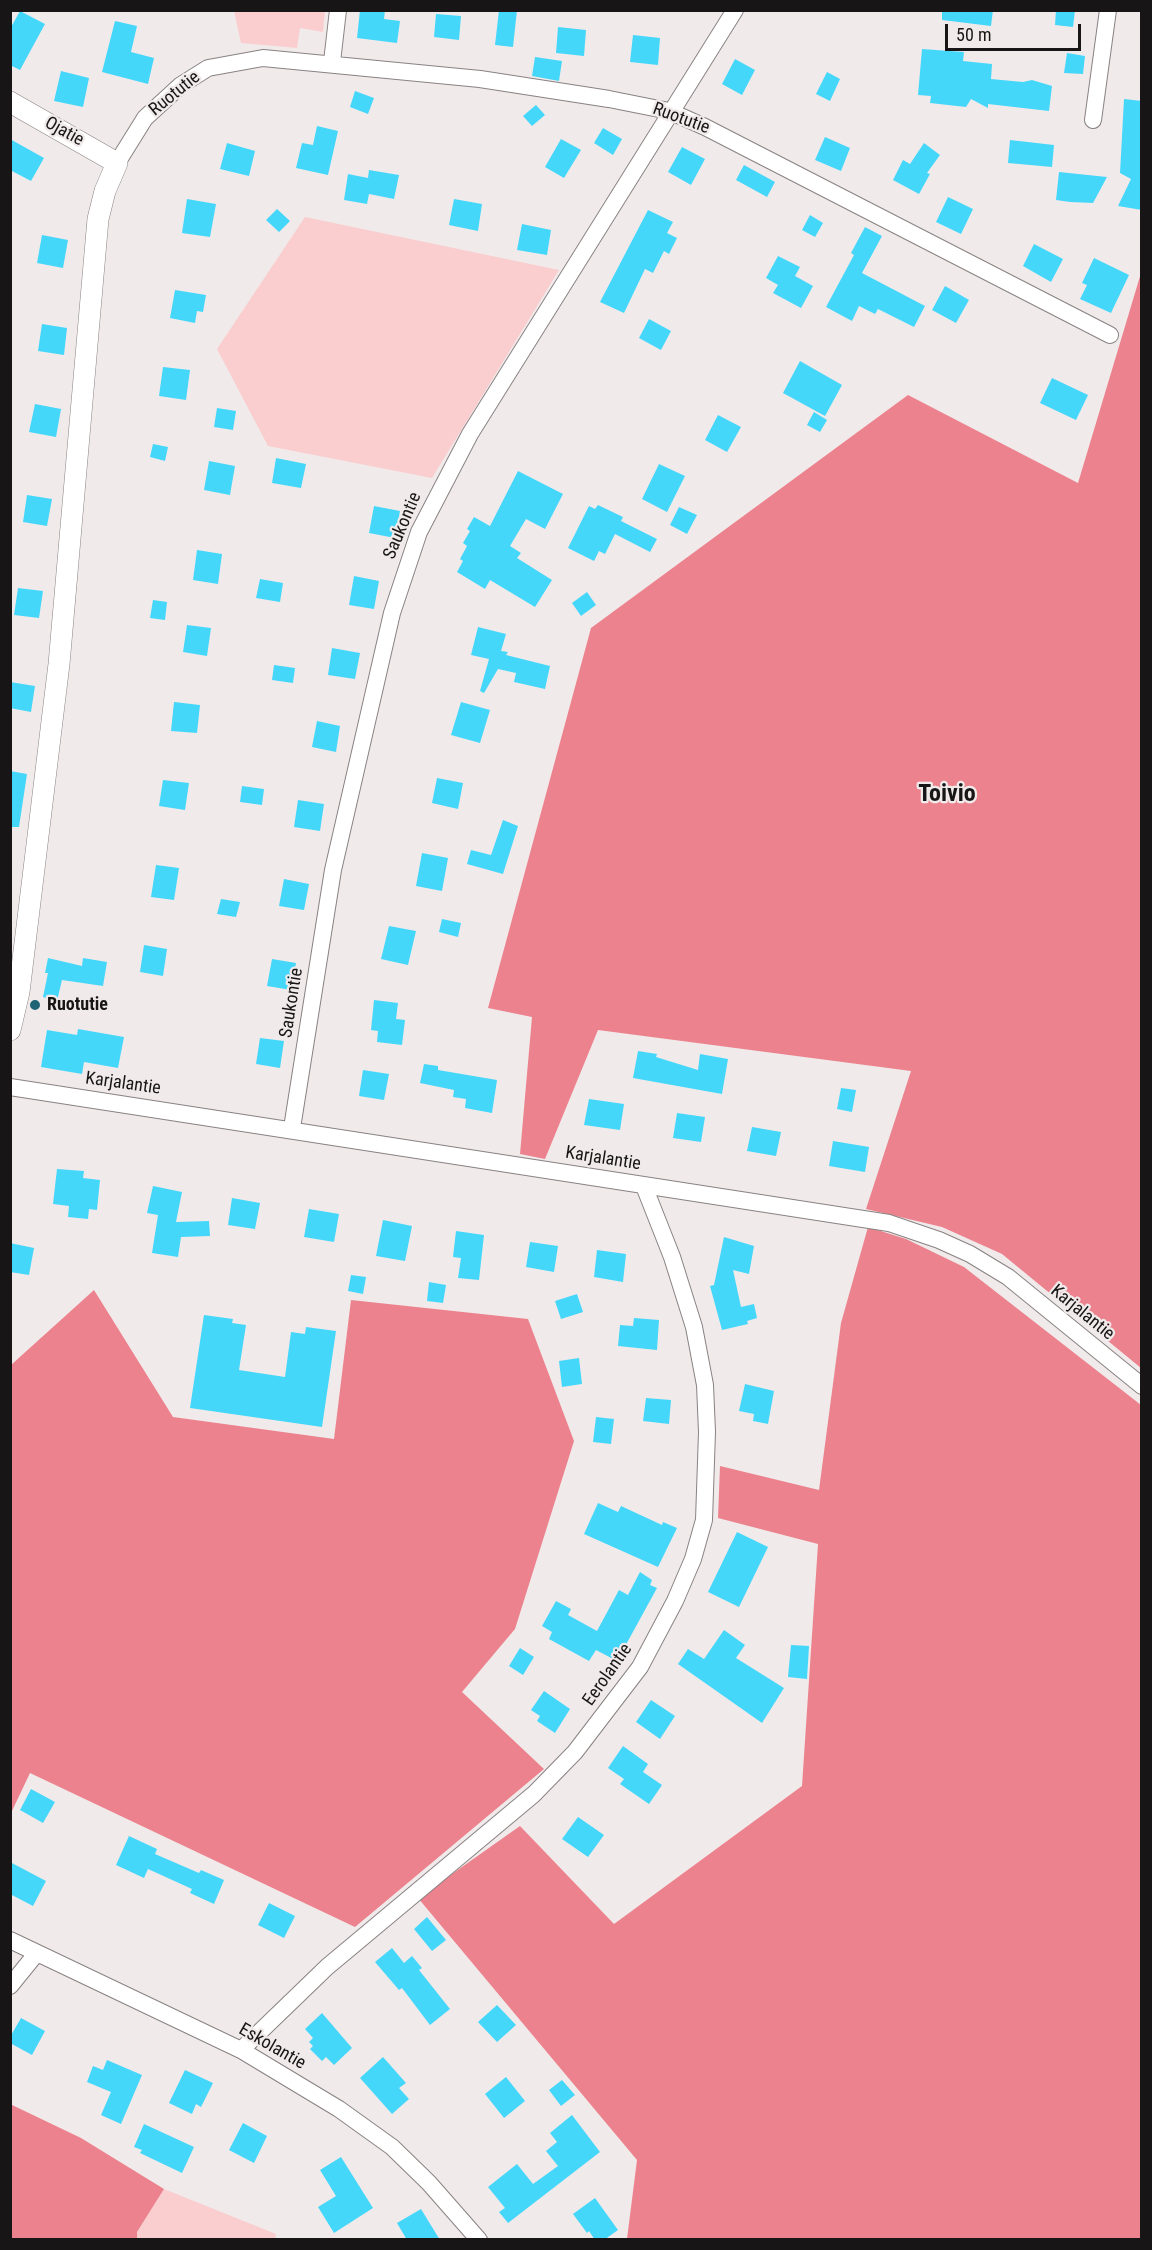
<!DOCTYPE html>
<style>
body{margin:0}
#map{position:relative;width:1152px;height:2250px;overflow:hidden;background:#f1eaea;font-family:"Roboto Condensed",sans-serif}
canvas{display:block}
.frame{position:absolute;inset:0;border:12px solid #171515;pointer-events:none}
.scale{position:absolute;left:945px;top:24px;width:136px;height:27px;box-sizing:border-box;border:3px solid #171515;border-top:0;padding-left:8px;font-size:18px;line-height:21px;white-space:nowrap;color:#171515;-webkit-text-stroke:4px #f1eaea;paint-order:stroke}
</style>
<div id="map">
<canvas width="1152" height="2250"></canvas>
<div class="frame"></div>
<div class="scale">50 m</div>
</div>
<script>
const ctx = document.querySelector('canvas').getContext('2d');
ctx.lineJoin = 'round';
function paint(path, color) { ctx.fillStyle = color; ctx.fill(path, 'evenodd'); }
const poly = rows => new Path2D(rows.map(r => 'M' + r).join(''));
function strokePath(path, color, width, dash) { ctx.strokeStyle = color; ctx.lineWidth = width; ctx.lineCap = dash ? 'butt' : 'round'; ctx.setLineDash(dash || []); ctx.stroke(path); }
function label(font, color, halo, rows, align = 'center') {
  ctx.font = font + ' "Roboto Condensed",sans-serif'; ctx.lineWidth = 4.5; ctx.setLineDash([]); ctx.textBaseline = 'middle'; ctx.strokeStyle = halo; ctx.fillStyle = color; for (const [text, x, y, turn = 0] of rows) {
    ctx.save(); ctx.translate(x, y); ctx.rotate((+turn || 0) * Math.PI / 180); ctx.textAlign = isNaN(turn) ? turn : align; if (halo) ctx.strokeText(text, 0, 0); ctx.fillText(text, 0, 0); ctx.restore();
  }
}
const green = poly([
 [234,11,325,11,323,32,300,28,297,48,241,43],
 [305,217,559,270,432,478,268,446,217,349],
 [164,2189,276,2234,275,2240,137,2240,137,2232]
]);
const forest = poly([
 [1141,273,1141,1368,1002,1254,942,1227,866,1209,911,1071,598,1030,545,1159,520,1154,532,1017,488,1008,591,628,908,395,1078,483],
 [868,1227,906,1239,964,1267,1141,1405,1141,2239,627,2239,637,2160,418,1898,520,1826,614,1924,802,1786,818,1544,718,1518,720,1466,819,1490,841,1323],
 [94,1290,173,1417,334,1439,351,1300,528,1319,574,1441,515,1629,462,1692,544,1769,355,1927,30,1773,11,1813,11,1365],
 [10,2104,81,2138,164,2189,137,2232,137,2239,11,2239]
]);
const building = poly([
 [360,10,385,10,384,19,400,21,397,43,357,38],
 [499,10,517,10,513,47,495,45],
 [942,10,993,10,991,26,942,20],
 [1056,10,1075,10,1073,27,1055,25],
 [20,11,45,24,20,70,10,65,10,29],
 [436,14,461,16,459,40,434,37],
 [115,21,137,26,131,52,154,58,148,84,102,72],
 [558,27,586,30,584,56,556,53],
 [633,35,660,38,658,65,630,62],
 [922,49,964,52,963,61,992,64,991,79,1023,82,1032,80,1052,86,1049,111,988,104,988,108,971,99,966,107,930,103,931,96,918,95],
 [1067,53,1085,56,1083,74,1064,73],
 [535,57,562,61,559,81,532,76],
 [735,59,755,70,742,95,722,84],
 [61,71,89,78,83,107,54,101],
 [827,72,840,79,830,101,816,94],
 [355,91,374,98,368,114,350,107],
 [1124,99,1142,101,1142,210,1118,206,1131,179,1120,173],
 [536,105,545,115,532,126,523,116],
 [317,126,338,131,328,175,296,168,302,143,313,145],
 [603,128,622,139,613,155,594,143],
 [825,137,850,148,841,171,815,160],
 [10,139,44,158,31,181,10,170],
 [561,139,581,150,564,178,545,167],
 [1010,140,1054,145,1052,167,1008,163],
 [227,143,255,151,249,176,220,169],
 [924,143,940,155,927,173,930,174,919,194,893,180,903,160,910,164],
 [682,147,705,159,691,185,668,172],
 [744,165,775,182,767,197,736,180],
 [369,170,399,175,394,199,369,194,367,204,344,200,348,174,368,178],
 [1059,172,1107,177,1093,203,1070,202,1056,200],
 [948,197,973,209,961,234,936,222],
 [187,199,216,204,210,237,182,233],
 [454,199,482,204,478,231,449,225],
 [277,209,290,221,279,232,266,220],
 [648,210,673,222,667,233,677,238,669,254,664,251,653,273,645,269,624,313,600,302],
 [810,215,823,223,815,237,802,230],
 [522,224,551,230,547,255,517,250],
 [865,227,882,236,862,273,925,306,914,327,878,309,875,314,859,306,852,321,826,307,854,255,851,253],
 [42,235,68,240,63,268,37,263],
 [1034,244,1063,259,1051,282,1023,266],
 [778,256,800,267,795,276,813,286,801,308,773,293,778,285,766,278],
 [1094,258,1129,275,1111,313,1080,299,1087,285,1082,283],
 [945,286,969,300,956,323,932,310],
 [175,290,206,295,203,312,197,311,195,323,170,318],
 [649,319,671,331,661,350,639,338],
 [42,324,67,328,64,355,38,351],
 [800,361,842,385,825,416,783,393],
 [163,367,190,370,186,400,159,396],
 [1052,378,1088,395,1076,420,1040,403],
 [35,404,61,409,56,437,29,432],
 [217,408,236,411,233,430,214,427],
 [814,412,827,420,820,432,807,425],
 [718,415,741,427,727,452,705,440],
 [153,444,168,447,165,461,150,457],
 [276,458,306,464,301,488,272,483],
 [209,461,235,466,230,495,204,490],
 [659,464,685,476,667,512,642,499],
 [518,471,563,494,545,529,526,519,510,546,521,553,517,558,552,580,535,607,490,580,485,589,457,572,463,561,460,559,467,546,463,543,470,531,467,529,474,517,490,526],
 [27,495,52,499,47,526,23,522],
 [598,505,623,517,621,521,657,539,650,552,615,534,605,554,599,551,594,561,568,548,589,506,595,509],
 [374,506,400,511,395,538,369,533],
 [679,507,697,515,687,534,670,525],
 [197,550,222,554,218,584,193,580],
 [354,576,379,581,374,609,349,605],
 [260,579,283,583,280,602,256,598],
 [18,588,43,591,39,618,14,615],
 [587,592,596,605,581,616,572,603],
 [153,600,167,602,165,620,150,618],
 [187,625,211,628,207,656,183,652],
 [478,627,506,634,501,651,508,652,506,655,550,666,545,689,514,682,516,673,498,669,484,693,480,691,489,659,471,655],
 [332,648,360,653,355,679,328,675],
 [274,665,295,668,293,683,272,680],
 [10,682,35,686,31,712,10,708],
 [174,702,200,705,197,733,171,731],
 [461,702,490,710,480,743,451,735],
 [317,721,340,726,336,752,312,747],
 [10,771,27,774,19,827,10,827],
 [437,778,463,783,458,809,432,803],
 [163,780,189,783,185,810,159,806],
 [242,786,264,789,262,805,240,802],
 [298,800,324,804,320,831,294,827],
 [503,820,518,826,503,874,467,864,471,850,491,855],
 [422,853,448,858,442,891,416,886],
 [156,865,179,868,174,900,151,897],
 [284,879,309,884,304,910,279,906],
 [221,899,240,902,236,917,217,914],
 [442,919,461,923,458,937,439,932],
 [389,926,416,931,408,965,381,959],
 [144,945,167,949,163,976,140,972],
 [48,958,82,966,83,958,107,962,103,986,62,980,57,1001,43,997,48,973,45,973],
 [272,959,296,963,291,990,267,986],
 [374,1000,398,1003,396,1019,405,1020,402,1045,377,1042,378,1031,371,1030],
 [78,1029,124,1037,118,1068,84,1062,82,1074,41,1067,47,1030,77,1035],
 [260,1038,284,1041,280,1068,256,1064],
 [638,1051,657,1054,656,1057,698,1070,700,1054,728,1059,722,1094,633,1078],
 [424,1064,438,1066,438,1070,497,1080,492,1113,465,1108,466,1099,453,1097,454,1090,420,1083],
 [363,1070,389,1074,384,1100,359,1096],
 [841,1088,856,1090,852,1112,837,1109],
 [589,1099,624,1104,620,1130,584,1125],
 [677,1113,705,1117,701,1142,673,1138],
 [752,1127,781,1132,776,1156,747,1151],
 [833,1141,869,1147,865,1172,829,1166],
 [57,1169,84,1171,83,1178,100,1180,97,1210,89,1209,88,1219,68,1217,69,1206,53,1204],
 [153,1186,182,1192,176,1222,209,1221,210,1236,181,1237,178,1257,152,1253,158,1215,147,1213],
 [232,1198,260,1203,255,1229,228,1225],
 [309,1209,339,1214,334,1242,304,1237],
 [383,1220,412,1226,405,1261,376,1256],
 [456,1231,484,1235,479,1280,458,1278,461,1258,453,1257],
 [724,1237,754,1246,749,1274,733,1270,741,1307,754,1304,757,1318,747,1321,748,1324,722,1330,710,1286,714,1285],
 [530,1242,558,1246,554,1272,526,1267],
 [10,1243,34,1248,29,1275,10,1272],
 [597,1250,626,1254,623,1282,594,1277],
 [351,1275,366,1277,363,1294,348,1291],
 [429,1282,446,1285,443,1303,427,1301],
 [577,1294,583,1312,561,1319,555,1301],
 [204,1315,233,1319,232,1323,246,1325,239,1370,285,1377,291,1332,305,1334,306,1327,336,1331,322,1427,190,1408],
 [634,1318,659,1320,657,1350,618,1346,620,1325,633,1326],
 [579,1358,582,1384,562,1387,559,1361],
 [745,1384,774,1391,768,1424,753,1421,754,1414,739,1411],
 [646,1398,671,1400,669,1424,643,1421],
 [596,1417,614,1419,611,1444,593,1442],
 [598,1503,618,1512,621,1506,662,1525,663,1522,677,1528,658,1567,584,1534],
 [737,1532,768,1547,739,1607,708,1592],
 [640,1572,652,1580,650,1585,657,1588,617,1661,596,1650,589,1661,549,1639,552,1632,542,1626,556,1601,571,1609,568,1615,597,1631,619,1590,628,1595],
 [724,1630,745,1645,736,1658,784,1688,762,1723,678,1664,688,1649,704,1659],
 [791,1645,809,1646,807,1679,788,1677],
 [520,1648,534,1657,523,1675,509,1666],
 [544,1691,570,1709,555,1733,537,1721,540,1716,531,1710],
 [651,1700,675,1716,660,1739,636,1722],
 [623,1746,648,1764,643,1772,662,1785,649,1804,620,1784,624,1779,608,1768],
 [31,1789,55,1802,43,1823,20,1810],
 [578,1817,604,1835,588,1857,562,1839],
 [129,1836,157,1849,155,1854,199,1873,201,1870,224,1880,214,1904,190,1893,192,1889,148,1869,144,1878,116,1865],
 [10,1862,46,1881,33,1906,10,1894],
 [269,1903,295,1916,284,1938,258,1925],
 [427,1917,446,1940,432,1951,414,1929],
 [392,1948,404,1963,412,1956,422,1968,419,1970,450,2009,430,2025,402,1988,399,1990,375,1962],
 [497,2005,516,2025,497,2042,478,2022],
 [322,2013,352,2048,334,2065,326,2057,322,2061,310,2049,313,2046,309,2042,313,2038,305,2029],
 [21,2018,45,2031,32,2055,10,2043,10,2037],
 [383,2057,406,2083,399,2088,409,2099,392,2114,360,2078],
 [107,2060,142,2075,121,2124,101,2115,111,2092,87,2082,93,2066,103,2070],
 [185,2070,213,2083,201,2107,196,2104,192,2114,169,2103],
 [506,2077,525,2101,504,2118,485,2094],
 [562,2080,575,2095,561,2106,549,2090],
 [572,2115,600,2152,508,2223,499,2212,505,2208,488,2187,517,2164,533,2184,558,2166,546,2151,557,2142,550,2133],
 [243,2123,267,2136,254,2163,229,2150],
 [144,2124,194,2147,182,2173,140,2153,142,2150,134,2147],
 [341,2157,373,2208,334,2233,318,2207,336,2196,320,2170],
 [595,2198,618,2230,604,2240,595,2240,589,2231,587,2233,573,2214],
 [421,2209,440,2240,407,2240,397,2223]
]);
const minor = poly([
 [332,62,338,10],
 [1093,120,1108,10],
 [117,163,145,118,181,85,208,68,263,58,480,79,609,99,669,111,705,127,1110,335],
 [10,1087,889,1223,939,1240,970,1254,1008,1277,1142,1386],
 [292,1128,333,870,392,613,419,532,470,434,735,10],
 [10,1940,241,2050,339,2109,392,2147,429,2183,479,2240],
 [10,1986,36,1954],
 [241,2050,327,1967,534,1794,575,1752,640,1667,675,1601,693,1559,704,1520,707,1432,705,1385,694,1327,672,1257,644,1186]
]);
const tertiary = poly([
 [10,102,117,163,105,191,98,219,59,664,19,992,10,1030]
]);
const markers = [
 [35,1005,6,"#1f6475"]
];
const streetNames = [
 ["Ruotutie",175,94,-39],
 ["Ruotutie",681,119,20],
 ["Ojatie",64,132,29],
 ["Saukontie",403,526,-67],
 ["Saukontie",292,1003,-81],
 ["Karjalantie",123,1084,8],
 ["Karjalantie",603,1159,9],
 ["Karjalantie",1082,1313,39],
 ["Eerolantie",608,1675,-55],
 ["Eskolantie",272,2047,30]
];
const poiNames = [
 ["Ruotutie",47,1005]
];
const districtNames = [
 ["Toivio",947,795]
];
paint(green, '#facdcf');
paint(forest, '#ec828d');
paint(building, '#45d7fa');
strokePath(minor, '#898283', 18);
strokePath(tertiary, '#898283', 22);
strokePath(minor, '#fff', 16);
strokePath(tertiary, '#fff', 21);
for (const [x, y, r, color] of markers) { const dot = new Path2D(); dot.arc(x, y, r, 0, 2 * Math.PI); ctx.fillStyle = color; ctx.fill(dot); strokePath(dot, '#f1eaea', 2); }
label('18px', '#171515', '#f1eaea', streetNames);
label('bold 18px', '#171515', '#f1eaea', poiNames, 'left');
label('bold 24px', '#171515', '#f1eaea', districtNames);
</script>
